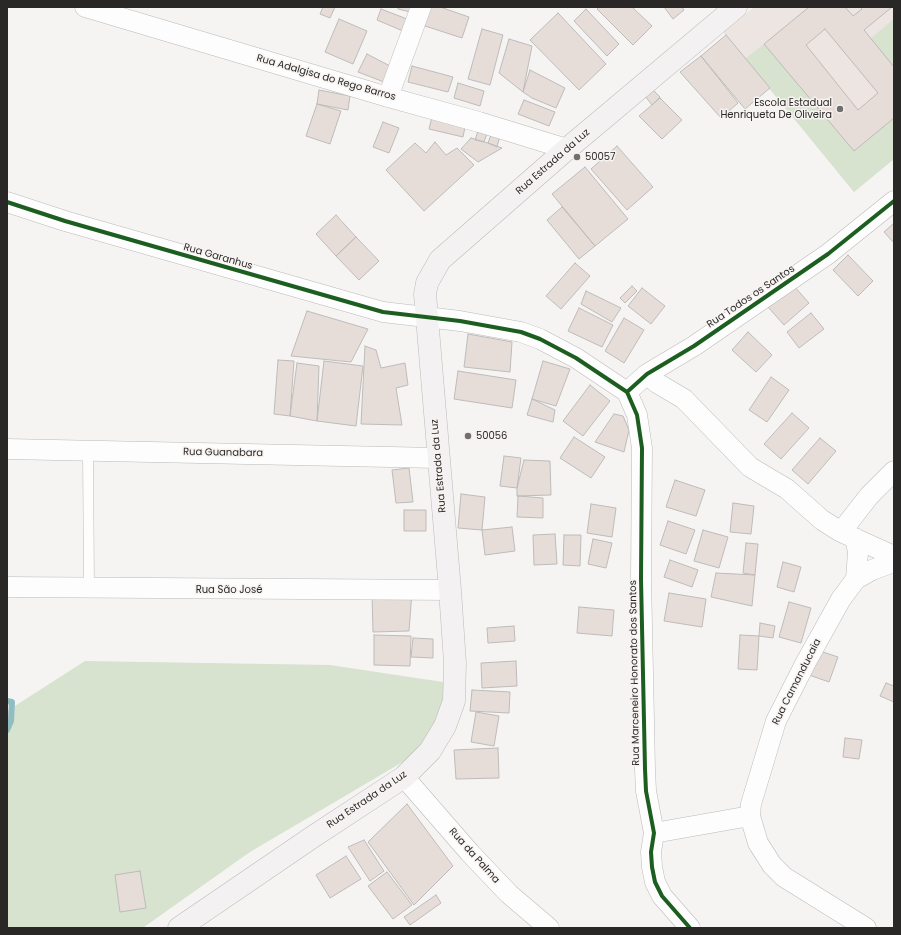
<!DOCTYPE html>
<meta charset="utf-8">
<style>
body{margin:0}
#map{position:relative;width:901px;height:935px;overflow:hidden;background:#f6f4f2;font-family:Poppins,sans-serif}
canvas{display:block}
.frame{position:absolute;inset:0;border:8px solid #292827;pointer-events:none}
</style>
<div id="map">
<canvas width="901" height="935"></canvas>
<div class="frame"></div>
</div>
<script>
const ctx = document.querySelector('canvas').getContext('2d');
ctx.lineJoin = 'round';
function paint(path, color) { ctx.fillStyle = color; ctx.fill(path, 'evenodd'); }
const poly = rows => new Path2D(rows.map(r => 'M' + r).join(''));
function strokePath(path, color, width, dash) { ctx.strokeStyle = color; ctx.lineWidth = width; ctx.lineCap = dash ? 'butt' : 'round'; ctx.setLineDash(dash || []); ctx.stroke(path); }
function label(font, color, halo, rows, align = 'center') {
  ctx.font = font + ' Poppins,sans-serif'; ctx.lineWidth = 3; ctx.setLineDash([]); ctx.textBaseline = 'middle'; ctx.strokeStyle = halo; ctx.fillStyle = color; for (const [text, x, y, turn = 0] of rows) {
    ctx.save(); ctx.translate(x, y); ctx.rotate((+turn || 0) * Math.PI / 180); ctx.textAlign = isNaN(turn) ? turn : align; if (halo) ctx.strokeText(text, 0, 0); ctx.fillText(text, 0, 0); ctx.restore();
  }
}
const built = poly([
 [754,7,894,7,894,159,854,192,723,32]
]);
const green = poly([
 [894,19,894,67,870,39],
 [764,44,854,151,894,118,894,159,854,192,745,59],
 [85,661,330,665,443,682,447,716,423,750,250,852,144,927,7,928,7,711]
]);
const stream = poly([
 [7,701,12,702,11,721,7,730]
]);
const building = poly([
 [323,7,335,7,330,18,320,14,323,7],
 [398,7,412,7,410,12,398,9,398,7],
 [428,7,440,7,469,17,462,38,422,25,428,7],
 [599,7,632,7,652,26,633,45,597,9,599,7],
 [664,7,682,7,684,10,673,19,664,7],
 [809,7,845,7,853,16,862,9,860,7,892,7,864,30,894,67,894,118,854,151,764,44,809,7],
 [825,29,878,93,858,110,806,45,825,29],
 [381,9,407,19,403,31,377,20,381,9],
 [586,9,619,44,607,56,574,21,586,9],
 [558,13,606,64,579,90,530,40,558,13],
 [339,19,367,31,353,64,325,52,339,19],
 [482,29,503,35,490,85,468,79,482,29],
 [726,35,770,88,745,109,701,56,726,35],
 [509,39,532,46,523,92,499,73,509,39],
 [367,54,390,66,384,82,358,72,367,54],
 [701,56,738,103,721,118,680,72,701,56],
 [412,66,453,77,448,92,408,82,412,66],
 [530,70,565,88,556,108,532,98,523,92,530,70],
 [458,83,484,91,480,106,454,98,458,83],
 [652,89,660,97,652,105,645,96,652,89],
 [319,90,350,96,348,110,317,104,319,90],
 [660,98,682,120,662,139,639,116,660,98],
 [524,100,555,112,549,126,518,114,524,100],
 [317,104,341,111,330,144,306,136,317,104],
 [433,113,466,122,463,137,429,129,433,113],
 [383,122,399,128,389,153,373,147,383,122],
 [480,125,489,128,484,142,475,140,480,125],
 [493,129,501,132,497,147,488,143,493,129],
 [471,138,488,143,502,148,478,162,461,149,471,138],
 [435,142,446,155,457,148,474,165,424,211,386,170,415,143,426,153,435,142],
 [617,146,653,187,627,210,591,169,617,146],
 [585,167,628,219,595,246,552,194,585,167],
 [562,207,595,246,579,259,547,220,562,207],
 [336,215,356,237,336,256,316,234,336,215],
 [894,223,894,243,884,232,894,223],
 [356,237,379,261,359,280,336,256,356,237],
 [848,255,873,281,858,296,833,270,848,255],
 [575,263,590,276,561,309,546,296,575,263],
 [793,285,809,303,784,325,768,307,793,285],
 [632,286,637,291,625,303,620,298,632,286],
 [642,288,665,306,651,324,628,306,642,288],
 [586,291,621,308,612,322,581,304,586,291],
 [579,308,613,325,602,347,568,331,579,308],
 [307,311,368,329,351,362,291,356,307,311],
 [811,313,824,329,799,348,787,332,811,313],
 [624,318,644,330,624,363,605,351,624,318],
 [748,332,772,355,756,372,732,350,748,332],
 [468,334,512,342,510,372,464,367,468,334],
 [365,346,376,350,381,368,405,363,408,385,396,388,402,425,361,424,365,346],
 [278,360,294,361,290,416,274,414,278,360],
 [324,361,363,366,356,426,317,421,324,361],
 [543,361,570,369,556,406,532,399,543,361],
 [297,363,319,366,317,421,290,416,297,363],
 [458,371,516,380,512,408,454,399,458,371],
 [771,377,789,390,767,422,749,410,771,377],
 [590,385,610,401,583,436,563,421,590,385],
 [532,399,555,410,553,422,527,415,532,399],
 [792,413,809,428,781,459,764,444,792,413],
 [614,414,623,416,629,430,624,452,595,442,614,414],
 [574,437,605,457,591,478,560,458,574,437],
 [820,438,836,451,808,484,792,470,820,438],
 [504,456,521,458,517,488,500,486,504,456],
 [524,460,550,461,551,495,517,496,517,488,524,460],
 [409,468,413,502,396,503,392,470,409,468],
 [675,480,705,490,696,516,666,507,675,480],
 [461,494,485,497,482,530,458,528,461,494],
 [518,496,543,498,543,518,517,517,518,496],
 [733,503,754,506,751,534,730,532,733,503],
 [591,504,616,508,612,537,587,533,591,504],
 [404,510,426,510,426,531,404,531,404,510],
 [668,521,695,530,686,554,660,545,668,521],
 [512,527,515,551,485,555,482,530,512,527],
 [703,530,728,537,719,568,694,561,703,530],
 [555,534,557,564,534,565,533,535,555,534],
 [564,535,581,535,580,566,563,565,564,535],
 [593,539,612,543,606,568,588,564,593,539],
 [746,543,758,544,755,575,743,573,746,543],
 [670,560,698,570,692,587,664,577,670,560],
 [783,562,801,567,794,592,777,587,783,562],
 [716,573,755,575,752,606,711,597,716,573],
 [412,592,409,631,373,632,372,594,412,592],
 [669,593,706,599,702,627,664,621,669,593],
 [789,602,811,608,801,643,779,637,789,602],
 [579,607,614,610,612,636,577,633,579,607],
 [760,623,775,626,773,638,759,636,760,623],
 [514,626,515,641,488,643,487,628,514,626],
 [374,635,411,636,410,666,374,665,374,635],
 [740,635,759,636,757,670,738,669,740,635],
 [413,638,433,639,433,658,411,657,413,638],
 [817,650,838,657,829,682,809,675,817,650],
 [516,661,517,686,482,688,481,663,516,661],
 [886,683,894,686,894,702,880,696,886,683],
 [472,690,510,692,509,713,470,711,472,690],
 [476,712,499,716,494,746,471,742,476,712],
 [845,738,862,740,859,759,843,757,845,738],
 [498,748,499,778,456,779,454,750,498,748],
 [407,804,453,866,414,905,368,842,407,804],
 [364,840,384,871,370,881,348,847,364,840],
 [346,856,361,879,330,898,316,875,346,856],
 [140,871,146,908,120,912,115,875,140,871],
 [387,872,412,905,393,919,368,886,387,872],
 [436,895,441,903,410,925,404,917,436,895]
]);
const lane = poly([
 [88,450,89,589]
]);
const street = poly([
 [85,7,388,97,479,122,567,149],
 [388,97,421,7],
 [7,202,65,221,383,312,460,321,521,332,540,339,576,358,627,392],
 [647,374,657,383,684,399,750,467,787,489,822,520,841,532,894,556],
 [7,449,438,458],
 [841,532,869,496,894,471],
 [855,538,858,552,856,579],
 [7,587,450,590],
 [404,777,470,853,509,894,549,928],
 [654,833,750,816],
 [690,928,662,896,655,882,652,867,651,852,654,833,646,791,645,769,641,579,642,448,637,415,627,392,647,374,694,346,828,254,894,201],
 [866,928,784,877,772,865,758,843,750,816,751,804,776,721,806,662,841,599,856,579,872,570,894,562]
]);
const secondary = poly([
 [179,928,314,836,404,777,430,751,445,726,454,701,455,663,450,590,425,294,427,283,440,260,567,149,736,7]
]);
const cycleway = poly([
 [7,202,65,221,383,312,460,321,521,332,540,339,576,358,627,392],
 [690,928,662,896,655,882,652,867,651,852,654,833,646,791,645,769,641,579,642,448,637,415,627,392,647,374,694,346,828,254,894,201]
]);
const markers = [
 [840,109,4,"#716f6e"],
 [577,157,4,"#716f6e"],
 [468,436,4,"#716f6e"]
];
const streetNames = [
 ["Rua Adalgisa do Rego Barros",326,78,16],
 ["Rua Estrada da Luz",553,162,-41],
 ["Rua Garanhus",218,257,16],
 ["Rua Todos os Santos",751,297,-34],
 ["Rua Guanabara",223,453,1],
 ["Rua Estrada da Luz",439,466,-95],
 ["Rua São José",229,590],
 ["Rua Marceneiro Honorato dos Santos",635,673,-91],
 ["Rua Camanducaia",797,682,-63],
 ["Rua Estrada da Luz",367,800,-34],
 ["Rua da Palma",474,856,48]
];
const poiNames = [
 ["Escola Estadual",832,103,"right"],
 ["Henriqueta De Oliveira",832,115,"right"],
 ["50057",585,157],
 ["50056",476,436]
];
paint(built, '#ede5e1');
paint(green, '#d7e2cf');
strokePath(stream, '#90bdc2', 6);
paint(building, '#e6ddd9');
strokePath(building, '#bdbbba', 1);
strokePath(lane, '#bbbab9', 11);
strokePath(street, '#bbbab9', 21);
strokePath(secondary, '#bbbab9', 23);
strokePath(lane, '#fefdfd', 10);
strokePath(street, '#fefdfd', 20);
strokePath(secondary, '#f4f1f3', 22);
strokePath(cycleway, '#1b5e20', 4);
for (const [x, y, r, color] of markers) { const dot = new Path2D(); dot.arc(x, y, r, 0, 2 * Math.PI); ctx.fillStyle = color; ctx.fill(dot); strokePath(dot, '#f7f3f1', 1.5); }
label('10px', '#292827', '#f7f3f1', streetNames);
label('10px', '#292827', '#f7f3f1', poiNames, 'left');
</script>
